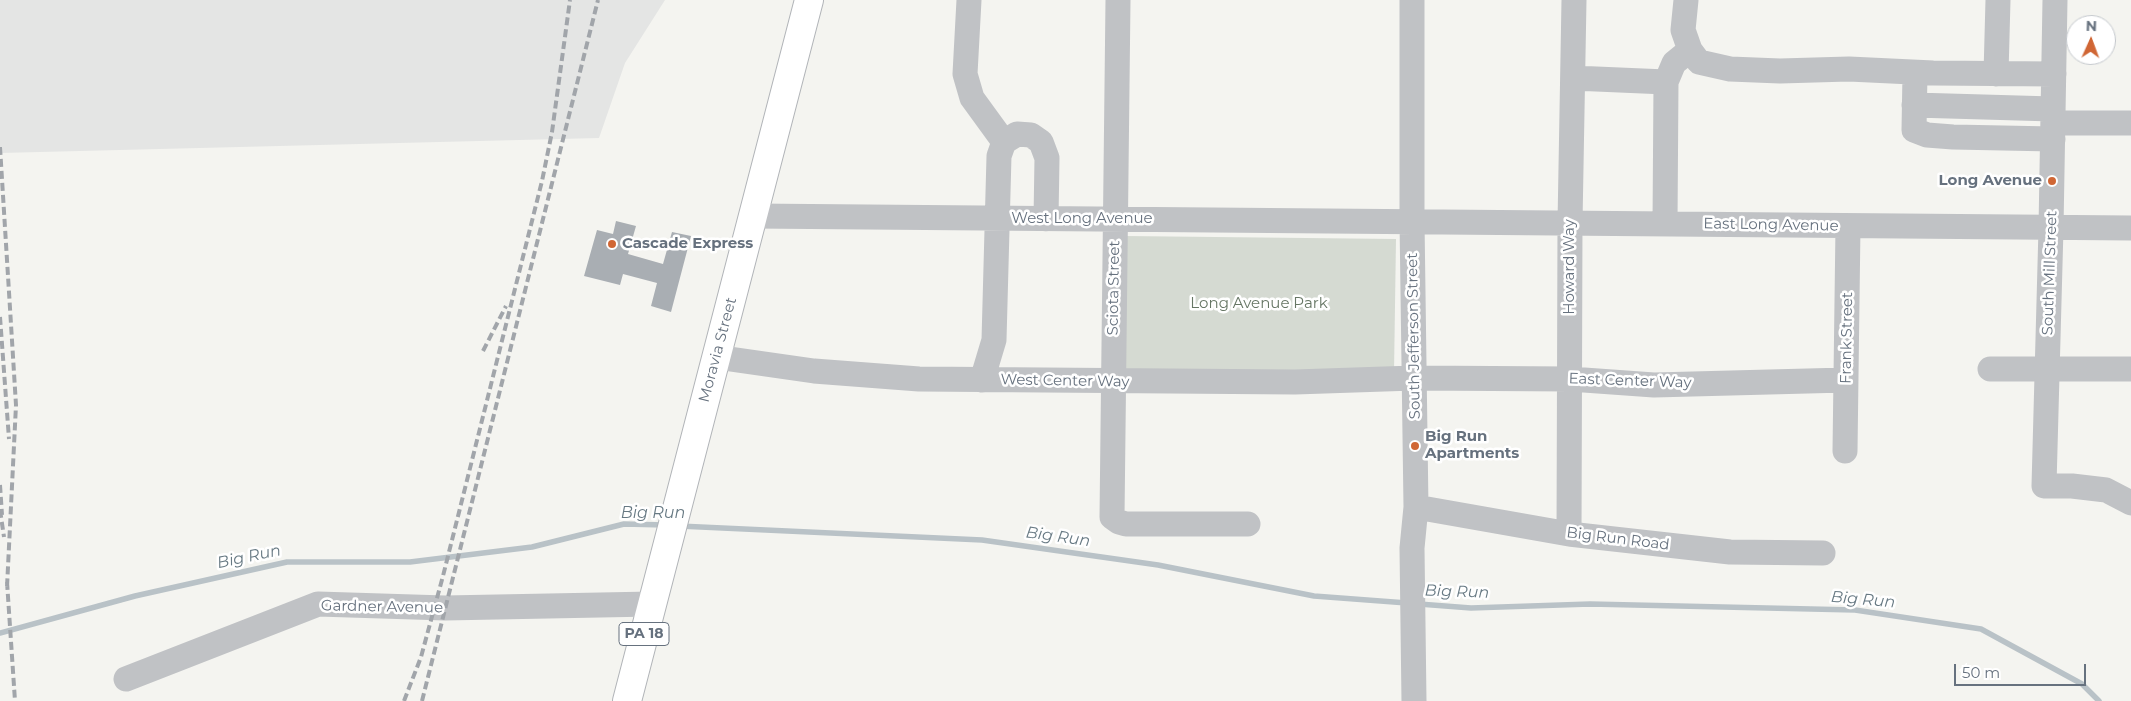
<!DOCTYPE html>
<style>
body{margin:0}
#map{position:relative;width:2131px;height:701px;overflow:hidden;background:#f4f4f0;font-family:Montserrat,sans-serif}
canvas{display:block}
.north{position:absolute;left:2066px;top:15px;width:50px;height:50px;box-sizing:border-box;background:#fff;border:1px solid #c2c6cb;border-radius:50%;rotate:2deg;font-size:14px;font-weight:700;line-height:20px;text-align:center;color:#66717e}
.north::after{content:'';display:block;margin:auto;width:18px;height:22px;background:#d06634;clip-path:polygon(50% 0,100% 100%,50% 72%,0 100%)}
.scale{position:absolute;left:1954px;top:664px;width:132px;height:22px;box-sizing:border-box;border:2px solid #66717e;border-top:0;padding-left:6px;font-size:15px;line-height:18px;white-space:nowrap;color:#66717e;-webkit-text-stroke:4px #fff;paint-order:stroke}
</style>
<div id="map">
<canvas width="2131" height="701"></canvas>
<div class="north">N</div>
<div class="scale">50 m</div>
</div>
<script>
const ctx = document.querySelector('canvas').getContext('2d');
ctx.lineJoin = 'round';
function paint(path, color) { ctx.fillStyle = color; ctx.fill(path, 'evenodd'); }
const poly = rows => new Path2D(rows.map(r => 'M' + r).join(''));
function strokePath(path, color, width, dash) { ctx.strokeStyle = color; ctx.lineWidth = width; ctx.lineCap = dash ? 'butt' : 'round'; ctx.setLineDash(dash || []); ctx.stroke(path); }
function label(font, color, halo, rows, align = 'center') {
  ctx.font = font + ' Montserrat,sans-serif'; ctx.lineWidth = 5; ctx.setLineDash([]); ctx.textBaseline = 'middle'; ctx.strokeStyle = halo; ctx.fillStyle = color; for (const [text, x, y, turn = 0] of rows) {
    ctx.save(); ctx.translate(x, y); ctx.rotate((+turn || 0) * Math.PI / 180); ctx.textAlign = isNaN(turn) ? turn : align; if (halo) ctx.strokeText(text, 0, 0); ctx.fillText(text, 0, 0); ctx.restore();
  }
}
const built = poly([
 [0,0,665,0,625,63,599,138,0,153]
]);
const green = poly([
 [1125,236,1396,239,1394,373,1123,370]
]);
const stream = poly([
 [679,526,982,540,1158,565,1314,596,1407,603],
 [1419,604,1471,608,1590,604,1855,610,1981,629,2082,684,2099,701],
 [0,633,135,596,287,562,410,562,532,547,624,524,665,525]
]);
const building = poly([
 [616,221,636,226,628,254,663,264,672,232,691,236,671,312,651,306,657,283,623,274,620,285,584,276,597,230,613,234]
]);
const minor = poly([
 [969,0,965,74,972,98,1004,142],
 [1118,0,1112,517,1119,522,1126,524,1248,524],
 [1412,0,1412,221,1416,507,1412,548,1414,701],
 [1686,0,1683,30,1690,50,1699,62,1730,69,1780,71,1849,69,1933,73,2054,74],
 [2055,0,2051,228,2044,486,2072,486,2106,490,2131,503],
 [1915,73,1914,130,1927,135,1953,137,2053,139],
 [1996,74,1998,0],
 [1573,78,1666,82],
 [1914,105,2053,109],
 [2053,123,2131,123],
 [753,216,2131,228],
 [1665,224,1666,82,1674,63,1690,50],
 [716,357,814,371,919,379,1295,382,1414,378,1570,379,1654,385,1846,380],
 [1990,369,2131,369],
 [982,380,994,340,999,156,1004,142,1017,134,1031,135,1041,142,1047,158,1046,219],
 [1845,451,1848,226],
 [1416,507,1569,534,1730,552,1823,553],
 [1569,534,1570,223,1574,0],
 [126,679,318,604,445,608,652,604]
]);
const major = poly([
 [627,701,809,0]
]);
const rail = poly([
 [0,147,16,405,7,587],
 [0,317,9,439],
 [483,351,506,306],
 [0,485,2,515],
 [0,510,4,537],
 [7,582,15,701],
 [404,701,421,657,443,576,542,181,552,132,570,0],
 [422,701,598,0]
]);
const markers = [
 [2052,181,5,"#d06634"],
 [612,244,5,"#d06634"],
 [1415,446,5,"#d06634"]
];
const shields = [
 [644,634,50]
];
const shieldNames = [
 ["PA 18",644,634]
];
const poiNames = [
 ["Long Avenue",2042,181,"right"],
 ["Cascade Express",622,244],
 ["Big Run",1425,437],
 ["Apartments",1425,454]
];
const streetNames = [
 ["West Long Avenue",1082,219],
 ["East Long Avenue",1771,225,1],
 ["Howard Way",1570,267,-90],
 ["South Mill Street",2050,273,-88],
 ["Sciota Street",1114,288,-89],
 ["South Jefferson Street",1414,336,-91],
 ["Frank Street",1847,338,-89],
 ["Moravia Street",718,350,-75],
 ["West Center Way",1065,381,1],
 ["East Center Way",1630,381,2],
 ["Big Run Road",1618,539,7],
 ["Gardner Avenue",382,607,1]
];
const parkNames = [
 ["Long Avenue Park",1259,304]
];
const waterNames = [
 ["Big Run",653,513],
 ["Big Run",1058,537,8],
 ["Big Run",249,557,-12],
 ["Big Run",1457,592,2],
 ["Big Run",1863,600,5]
];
paint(built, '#e4e5e4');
paint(green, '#d5dad2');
strokePath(stream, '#b9c2c7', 5.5);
paint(building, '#a9aeb3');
strokePath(major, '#b1b4b8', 30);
strokePath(minor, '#c0c2c5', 25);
strokePath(major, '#fff', 28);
strokePath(rail, '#a1a5aa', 4, [8, 4]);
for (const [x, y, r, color] of markers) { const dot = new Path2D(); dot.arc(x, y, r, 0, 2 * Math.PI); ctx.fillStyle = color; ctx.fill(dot); strokePath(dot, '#fff', 2); }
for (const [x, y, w] of shields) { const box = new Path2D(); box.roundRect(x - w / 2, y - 11.5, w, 23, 4); ctx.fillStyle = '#fff'; ctx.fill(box); strokePath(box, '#66717e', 1); }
label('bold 14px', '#66717e', null, shieldNames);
label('bold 15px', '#66717e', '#fff', poiNames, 'left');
label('15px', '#66717e', '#fff', streetNames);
label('15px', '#667664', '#fff', parkNames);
label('italic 16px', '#677983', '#fff', waterNames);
</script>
